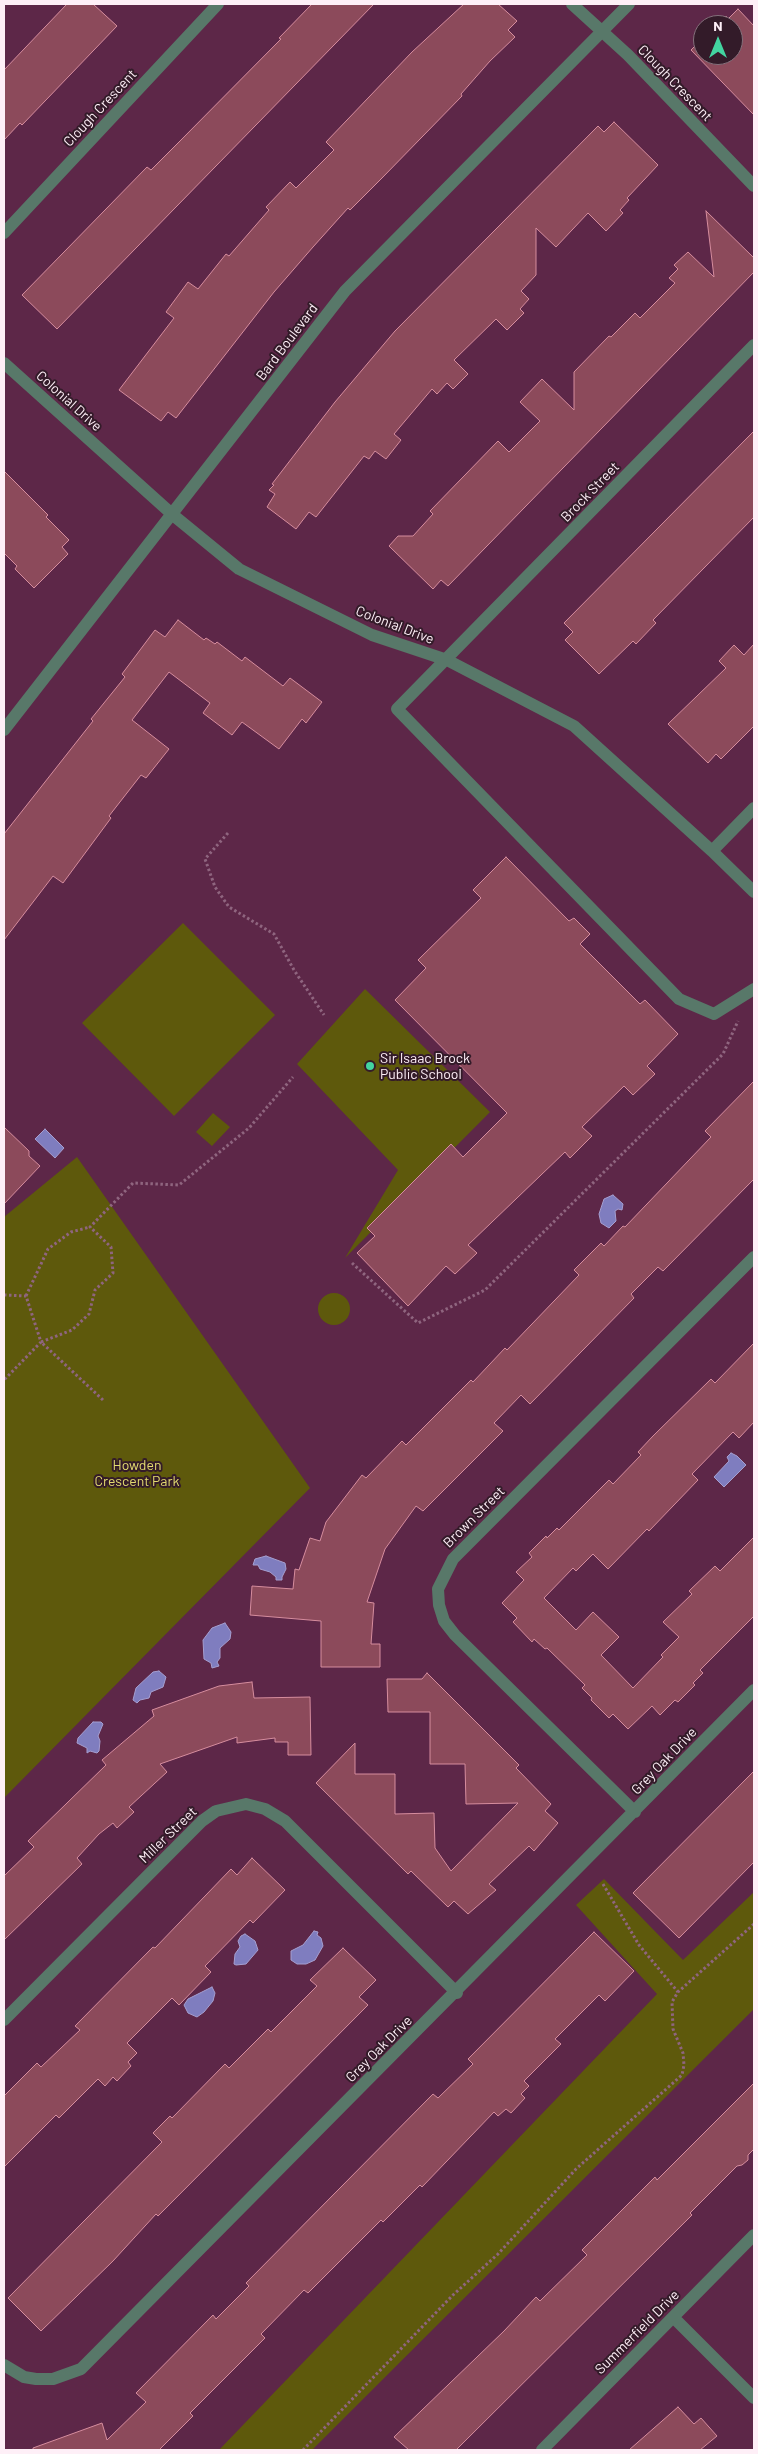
<!DOCTYPE html>
<style>
body{margin:0}
#map{position:relative;width:758px;height:2454px;overflow:hidden;background:#5d2748;font-family:Barlow,sans-serif}
canvas{display:block}
.frame{position:absolute;inset:0;border:5px solid #feeff7;pointer-events:none}
.north{position:absolute;left:693px;top:15px;width:50px;height:50px;box-sizing:border-box;background:#331b29;border:1px solid #84707b;border-radius:50%;rotate:0deg;font-size:14px;font-weight:700;line-height:20px;text-align:center;color:#feeff7}
.north::after{content:'';display:block;margin:auto;width:18px;height:22px;background:#43d4a0;clip-path:polygon(50% 0,100% 100%,50% 72%,0 100%)}
</style>
<div id="map">
<canvas width="758" height="2454"></canvas>
<div class="frame"></div>
<div class="north">N</div>
</div>
<script>
const ctx = document.querySelector('canvas').getContext('2d');
ctx.lineJoin = 'round';
function paint(path, color) { ctx.fillStyle = color; ctx.fill(path, 'evenodd'); }
const poly = rows => new Path2D(rows.map(r => 'M' + r).join(''));
function strokePath(path, color, width, dash) { ctx.strokeStyle = color; ctx.lineWidth = width; ctx.lineCap = dash ? 'butt' : 'round'; ctx.setLineDash(dash || []); ctx.stroke(path); }
function label(font, color, halo, rows, align = 'center') {
  ctx.font = font + ' Barlow,sans-serif'; ctx.lineWidth = 4; ctx.setLineDash([]); ctx.textBaseline = 'middle'; ctx.strokeStyle = halo; ctx.fillStyle = color; for (const [text, x, y, turn = 0] of rows) {
    ctx.save(); ctx.translate(x, y); ctx.rotate((+turn || 0) * Math.PI / 180); ctx.textAlign = isNaN(turn) ? turn : align; if (halo) ctx.strokeText(text, 0, 0); ctx.fillText(text, 0, 0); ctx.restore();
  }
}
const green = poly([
 [183,923,275,1015,174,1116,82,1023],
 [365,989,490,1112,345,1258,398,1170,297,1064],
 [213,1113,230,1127,212,1146,196,1132],
 [77,1157,310,1488,4,1798,4,1217],
 '318 1309a16 16 0 1 1 32 0a16 16 0 1 1-32 0Z',
 [604,1879,683,1960,754,1892,754,2009,312,2450,219,2450,657,1994,576,1905]
]);
const water = poly([
 [45,1129,64,1148,55,1158,35,1139,45,1129],
 [613,1195,623,1204,622,1210,618,1209,615,1211,616,1221,609,1228,601,1223,599,1214,604,1199,613,1195],
 [731,1453,737,1456,746,1465,724,1487,714,1477,729,1461,727,1457,731,1453],
 [266,1556,285,1563,286,1569,282,1577,282,1580,276,1580,276,1577,270,1572,260,1569,258,1565,253,1565,255,1559,266,1556],
 [225,1623,231,1632,230,1639,220,1648,220,1658,217,1662,219,1666,212,1668,211,1663,204,1659,203,1640,212,1628,225,1623],
 [159,1671,166,1677,163,1687,151,1692,149,1698,140,1700,137,1703,133,1700,136,1688,153,1672,159,1671],
 [93,1722,101,1722,103,1724,98,1736,100,1741,99,1751,97,1753,90,1751,87,1753,87,1748,77,1743,78,1738,93,1722],
 [314,1931,318,1932,317,1935,321,1938,323,1946,315,1960,306,1964,297,1964,291,1960,291,1951,303,1945,314,1931],
 [245,1934,255,1941,258,1950,246,1964,236,1965,234,1964,235,1954,240,1947,238,1941,241,1936,245,1934],
 [212,1987,215,1993,213,2001,204,2012,197,2017,188,2013,184,2005,188,1999,212,1987]
]);
const building = poly([
 [67,4,93,4,117,26,22,125,20,123,4,140,4,70,67,4],
 [312,4,374,4,57,329,22,295,147,167,151,170,179,142,281,39,279,38,312,4],
 [464,4,498,4,517,21,508,30,515,37,490,61,461,94,462,96,382,178,350,210,348,208,313,247,274,292,176,418,168,412,161,421,119,390,174,318,166,312,188,282,198,289,226,254,229,256,269,210,266,207,290,182,296,188,334,150,326,142,412,52,464,4],
 [738,9,754,26,754,115,691,50,703,38,703,55,733,55,733,25,717,25,726,16,728,19,738,9],
 [614,122,658,165,627,198,629,200,620,210,623,213,606,231,588,213,556,247,536,228,536,275,521,291,529,299,520,309,524,313,507,330,496,319,454,360,468,374,453,389,447,383,437,394,432,389,394,434,401,440,386,459,375,451,369,459,364,456,316,517,309,512,296,529,267,507,275,494,269,490,274,485,272,484,335,402,395,331,598,126,604,132,614,122],
 [706,211,754,258,754,272,448,586,441,580,433,589,389,546,398,536,413,536,433,514,430,511,498,441,509,452,540,421,520,402,542,379,574,410,574,372,609,336,611,337,635,313,640,318,675,283,669,278,678,269,674,265,688,252,714,277,706,211],
 [754,431,754,517,653,620,656,623,636,644,633,641,599,674,565,640,573,632,564,623,754,431],
 [4,471,48,515,46,517,69,540,62,547,68,554,34,588,15,569,17,566,4,553,4,471],
 [178,620,204,640,206,638,215,644,217,642,242,661,245,657,283,686,290,678,322,702,306,723,302,719,279,749,242,722,232,735,203,713,210,703,169,672,132,720,169,749,146,778,141,775,109,816,111,818,63,883,53,876,4,940,4,834,93,721,91,719,125,677,122,674,155,630,165,637,178,620],
 [754,644,754,726,721,759,716,754,708,763,668,724,726,668,719,661,734,645,744,655,754,644],
 [506,857,569,921,574,918,590,934,580,944,640,1004,645,1000,678,1034,647,1066,655,1074,633,1095,624,1086,582,1127,592,1136,570,1158,565,1152,468,1245,477,1253,455,1274,446,1266,408,1306,357,1253,375,1236,367,1228,451,1144,463,1157,507,1113,395,1000,426,968,418,960,481,898,473,890,506,857],
 [754,1081,754,1179,663,1271,658,1267,631,1294,634,1298,530,1404,521,1395,494,1423,503,1431,423,1511,416,1506,385,1549,367,1602,374,1603,371,1644,380,1644,380,1667,321,1667,321,1621,250,1615,252,1586,293,1589,295,1569,299,1570,310,1538,320,1541,326,1522,362,1475,366,1478,402,1441,406,1445,471,1380,473,1382,505,1348,507,1350,579,1275,574,1270,601,1243,604,1246,623,1226,625,1227,711,1137,705,1131,754,1081],
 [4,1127,29,1151,29,1156,40,1166,4,1204,4,1127],
 [754,1343,754,1422,739,1438,733,1432,692,1474,698,1480,649,1531,647,1529,608,1569,593,1554,576,1571,573,1568,544,1598,576,1630,593,1612,619,1637,601,1655,633,1688,663,1657,661,1655,679,1637,663,1622,692,1594,689,1591,715,1566,720,1571,754,1537,754,1616,700,1670,703,1673,693,1683,695,1685,678,1702,675,1700,660,1715,652,1706,628,1729,613,1714,609,1718,591,1700,592,1698,582,1688,585,1685,547,1648,545,1649,534,1639,532,1642,513,1622,517,1618,502,1603,524,1580,516,1572,532,1557,529,1553,546,1536,547,1538,557,1528,559,1530,609,1480,613,1484,641,1455,638,1452,653,1436,711,1379,715,1383,754,1343],
 [427,1673,519,1765,516,1768,551,1804,545,1811,558,1823,534,1851,529,1846,489,1884,496,1890,468,1914,454,1901,448,1907,411,1871,408,1874,316,1783,355,1743,355,1774,395,1774,395,1814,434,1813,435,1848,451,1871,518,1803,466,1804,465,1764,430,1764,430,1712,388,1712,387,1679,422,1679,427,1673],
 [252,1682,254,1698,310,1697,311,1755,288,1755,288,1742,275,1742,275,1738,237,1743,237,1737,160,1764,167,1772,129,1807,134,1812,117,1828,113,1823,99,1834,77,1858,82,1864,4,1940,4,1876,34,1847,28,1841,106,1765,102,1760,154,1716,152,1710,219,1686,252,1682],
 [754,1771,754,1862,679,1938,633,1893,754,1771],
 [252,1858,285,1890,253,1923,250,1920,205,1966,211,1972,179,2005,172,1998,127,2043,137,2053,128,2062,131,2066,117,2081,113,2077,105,2086,98,2079,59,2118,56,2115,4,2167,4,2096,37,2063,41,2067,80,2030,75,2026,153,1947,155,1948,231,1869,237,1875,252,1858],
 [594,1932,634,1971,605,2001,599,1995,555,2039,561,2044,524,2081,529,2086,521,2094,525,2098,511,2113,506,2109,498,2116,494,2112,422,2187,420,2185,383,2222,381,2220,308,2293,304,2290,261,2334,265,2338,190,2413,193,2416,159,2450,33,2450,33,2448,102,2423,107,2440,146,2402,136,2393,213,2315,216,2319,249,2286,246,2283,433,2094,438,2098,473,2064,468,2059,594,1932],
 [343,1948,376,1980,359,1997,368,2005,158,2216,156,2214,113,2261,41,2331,8,2298,162,2142,153,2133,170,2116,172,2118,225,2064,229,2068,268,2029,271,2032,317,1986,310,1980,343,1948],
 [754,2083,754,2149,748,2155,748,2160,742,2165,737,2166,690,2213,692,2215,456,2450,409,2450,394,2437,504,2331,536,2297,540,2301,587,2255,582,2250,655,2177,657,2180,754,2083],
 [678,2407,694,2424,701,2418,717,2436,700,2450,629,2450,678,2407]
]);
const path = poly([
 [228,833,205,859,215,887,229,907,274,934,294,970,324,1015],
 [352,1263,418,1323,485,1290,723,1054,738,1021],
 [4,1295,26,1296,41,1342,4,1380],
 [26,1296,48,1249,71,1232,90,1227],
 [103,1400,41,1342,72,1330,89,1314,95,1290,113,1273,111,1247,90,1227,133,1183,179,1185,249,1128,293,1077],
 [603,1884,639,1945,678,1992],
 [303,2450,453,2295,498,2254,576,2169,682,2075,684,2065,683,2053,673,2029,672,2002,678,1992,754,1924]
]);
const minor = poly([
 [572,4,628,55,754,186],
 [4,233,218,4],
 [754,345,397,709,679,999,714,1014,754,989],
 [4,363,173,515,239,569,372,635,447,660,574,726,712,851,754,892],
 [4,730,345,291,629,4],
 [712,851,754,808],
 [635,1812,455,1635,444,1621,439,1605,438,1589,453,1559,754,1257],
 [4,2020,202,1821,216,1811,246,1804,265,1809,285,1821,457,1993],
 [673,2317,754,2398],
 [4,2365,24,2377,36,2379,53,2379,81,2369,754,1690],
 [542,2450,754,2235]
]);
const markers = [
 [370,1066,5,"#43d4a0"]
];
const streetNames = [
 ["Clough Crescent",675,83,46],
 ["Clough Crescent",100,108,-47],
 ["Bard Boulevard",287,342,-53],
 ["Colonial Drive",69,401,42],
 ["Brock Street",590,492,-46],
 ["Colonial Drive",395,625,21],
 ["Brown Street",474,1517,-45],
 ["Grey Oak Drive",664,1761,-46],
 ["Miller Street",168,1835,-44],
 ["Grey Oak Drive",379,2049,-45],
 ["Summerfield Drive",637,2332,-45]
];
const poiNames = [
 ["Sir Isaac Brock",380,1058],
 ["Public School",380,1074]
];
const parkNames = [
 ["Howden",137,1465],
 ["Crescent Park",137,1481]
];
paint(green, '#5e590c');
paint(water, '#7f7dbf');
strokePath(water, '#a59fd0', 1);
paint(building, '#8c4a5b');
strokePath(building, '#d68d9e', 1);
strokePath(path, '#8f657f', 3, [2.5, 2.5]);
strokePath(minor, '#587869', 12);
for (const [x, y, r, color] of markers) { const dot = new Path2D(); dot.arc(x, y, r, 0, 2 * Math.PI); ctx.fillStyle = color; ctx.fill(dot); strokePath(dot, '#331b29', 2); }
label('14px', '#feeff7', '#331b29', streetNames);
label('14px', '#feeff7', '#331b29', poiNames, 'left');
label('14px', '#e3db70', '#331b29', parkNames);
</script>
